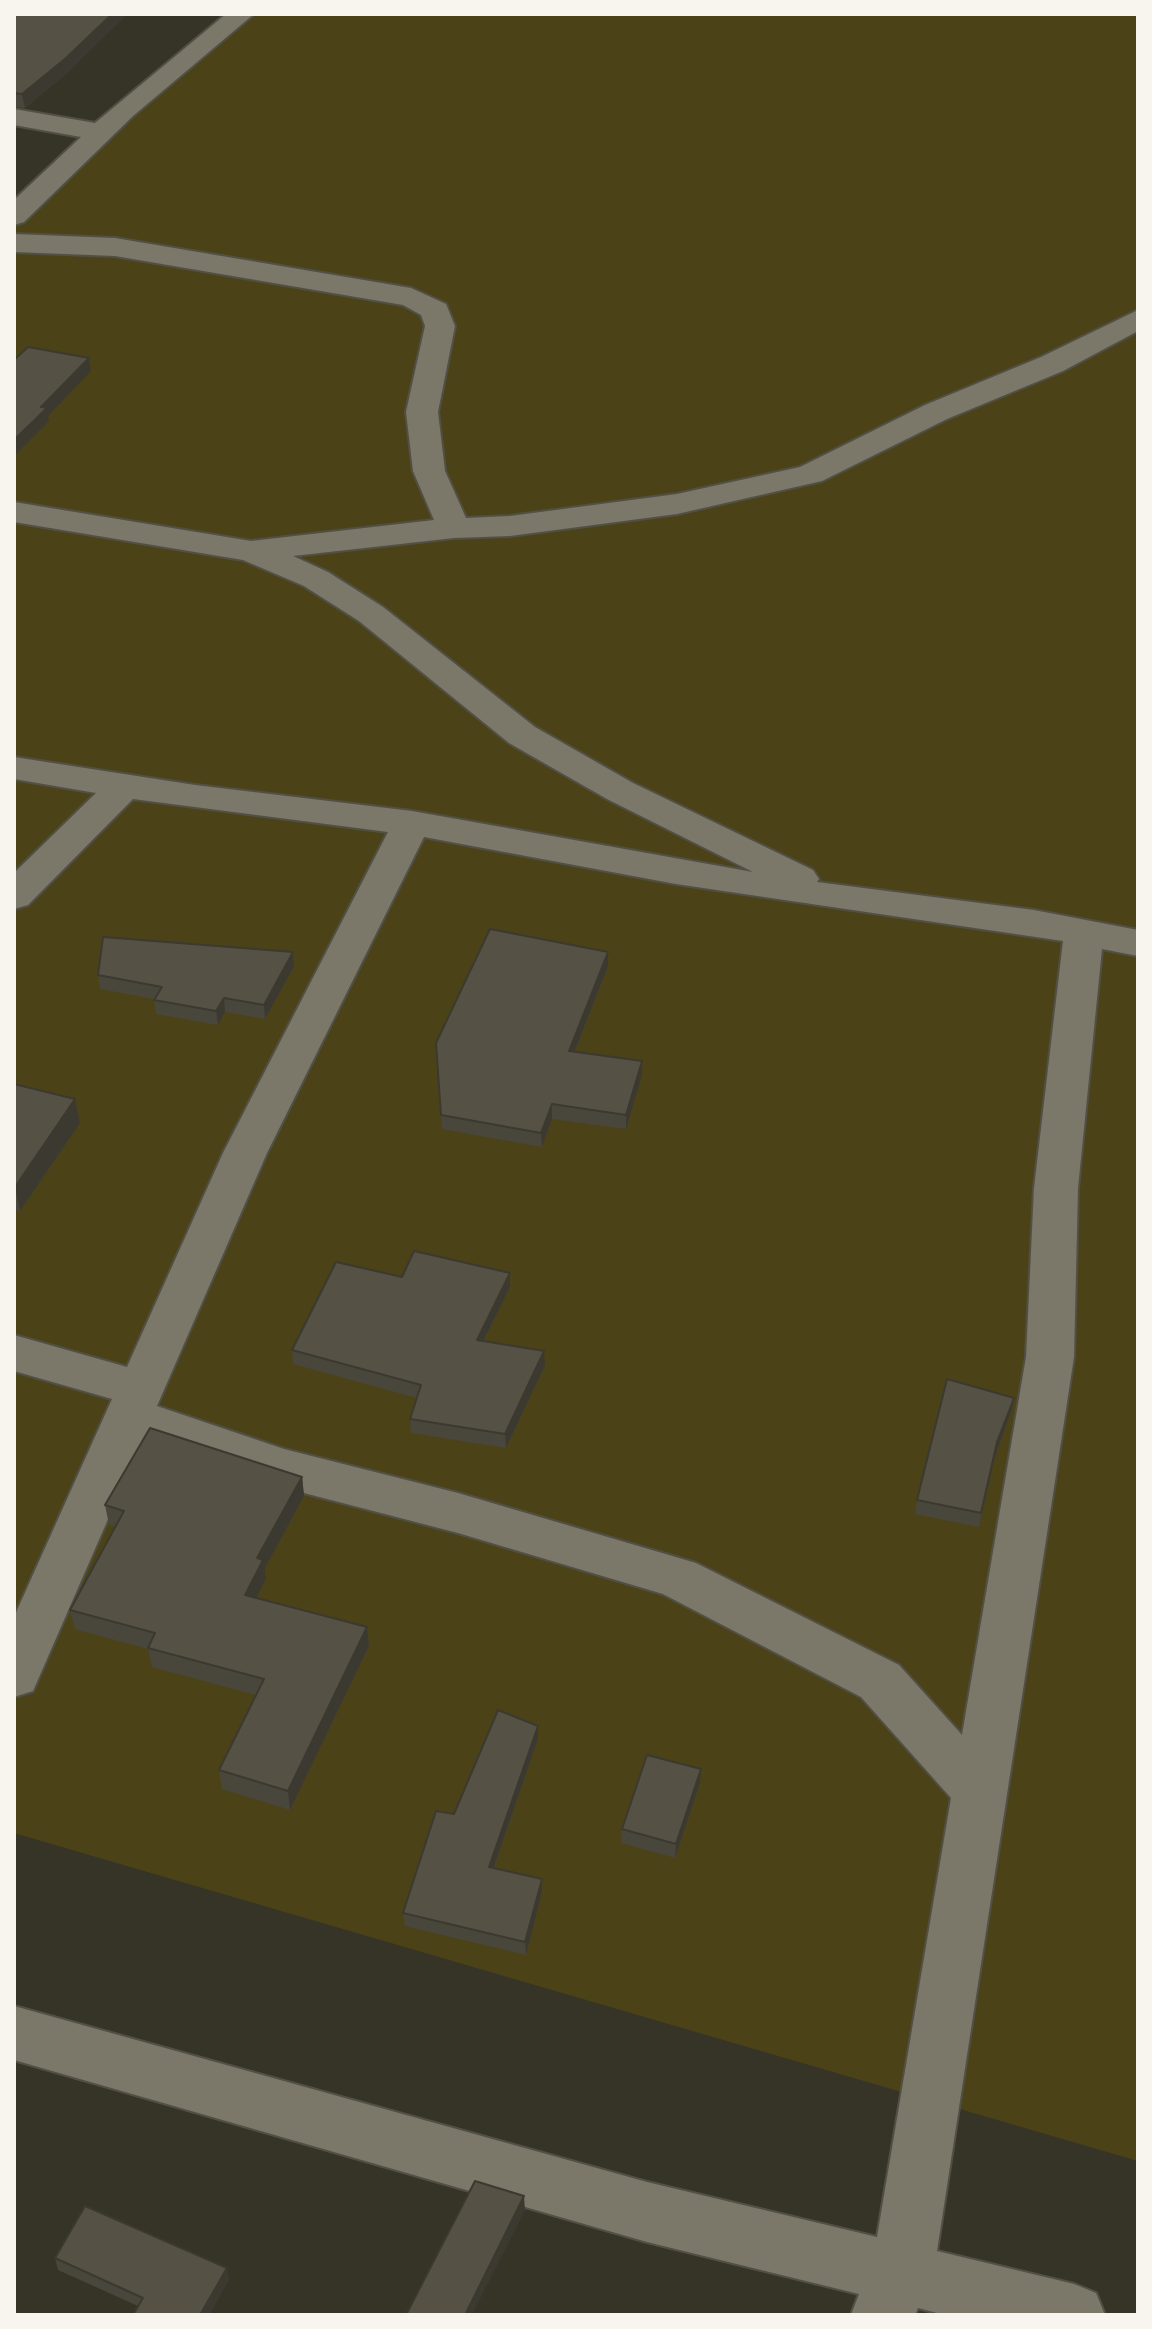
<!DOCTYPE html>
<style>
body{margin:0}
#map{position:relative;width:1152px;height:2329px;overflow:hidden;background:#363427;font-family:"Roboto Condensed",sans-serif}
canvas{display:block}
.frame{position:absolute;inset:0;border:16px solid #f7f5ed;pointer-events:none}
</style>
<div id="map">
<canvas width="1152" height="2329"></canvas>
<div class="frame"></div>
</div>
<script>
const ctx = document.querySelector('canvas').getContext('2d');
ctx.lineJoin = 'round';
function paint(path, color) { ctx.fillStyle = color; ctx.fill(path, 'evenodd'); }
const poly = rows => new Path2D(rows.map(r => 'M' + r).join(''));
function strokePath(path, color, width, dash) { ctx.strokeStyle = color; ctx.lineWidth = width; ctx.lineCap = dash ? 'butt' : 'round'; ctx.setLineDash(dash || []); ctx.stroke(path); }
const green = poly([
 [254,14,1138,14,1138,2161,14,1833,14,214]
]);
const minor = poly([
 [226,14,254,14,133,116,24,222,14,225,14,200,81,137,14,125,14,109,95,123,226,14],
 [14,234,115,238,411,288,446,304,455,326,438,412,445,471,466,518,510,516,677,494,800,467,925,405,1041,357,1138,310,1138,331,1063,371,947,419,822,481,677,514,510,536,454,538,293,556,328,572,383,607,535,727,633,783,813,870,819,879,817,882,1034,910,1138,930,1138,956,1102,949,1078,1188,1074,1357,937,2251,1074,2284,1096,2293,1105,2315,945,2315,918,2308,915,2315,851,2315,859,2294,647,2242,14,2060,14,2006,647,2182,877,2237,951,1798,861,1697,663,1594,458,1533,281,1487,143,1439,33,1691,14,1697,14,1617,112,1399,14,1371,14,1335,127,1367,223,1153,388,832,133,799,28,905,14,909,14,873,96,793,14,779,14,757,195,785,412,811,753,872,607,799,509,743,359,621,304,586,243,560,14,522,14,502,251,541,434,520,413,471,406,412,425,326,421,315,403,305,115,256,14,252,14,234],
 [424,837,676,884,1063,941,1034,1188,1026,1357,962,1735,899,1665,696,1563,458,1493,284,1449,157,1406,267,1153,424,837]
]);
const wall = poly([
 [14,14,127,14,68,72,25,108,14,107],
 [293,952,294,966,265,1019,225,1012,218,1025,156,1014,154,999,100,989,98,975],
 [608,952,608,966,575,1052,642,1061,642,1075,626,1129,552,1119,542,1147,442,1129,436,1043],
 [14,1084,75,1099,80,1123,20,1211,14,1210],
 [510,1273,510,1287,484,1341,545,1365,506,1448,411,1433,410,1419,417,1398,293,1364,292,1350,402,1277],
 [1014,1398,1011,1412,995,1456,979,1527,915,1514,917,1500],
 [302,1477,304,1496,265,1568,266,1579,256,1598,367,1627,369,1646,290,1810,222,1789,219,1770,256,1695,152,1667,148,1649,75,1629,70,1610,116,1527,109,1525,105,1505],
 [538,1726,538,1739,494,1868,542,1892,526,1955,405,1926,403,1913,454,1814],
 [700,1783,675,1858,621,1843,622,1829],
 [55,2258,227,2268,229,2279,209,2315,133,2315,138,2306,58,2270]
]);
const shadedWall = poly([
 [112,14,127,14,68,72,25,108,22,94],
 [89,358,91,371,48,416,49,421,14,456,14,440,41,407],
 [293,952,294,966,265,1019,264,1005],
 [608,952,608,966,569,1066,569,1051],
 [224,998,225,1012,218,1025,216,1011],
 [642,1061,642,1075,626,1129,626,1115],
 [75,1099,80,1123,20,1211,15,1187],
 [552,1104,552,1119,542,1147,541,1133],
 [510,1273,510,1287,477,1354,477,1340],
 [544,1351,545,1365,506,1448,505,1434],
 [1014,1398,1011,1412,995,1456,979,1527,997,1442],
 [302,1477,304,1496,265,1568,266,1579,248,1614,245,1595,257,1558],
 [367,1627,369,1646,290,1810,288,1791],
 [538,1726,538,1739,489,1881,489,1867],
 [701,1769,700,1783,675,1858,676,1844],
 [542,1879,542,1892,526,1955,525,1942],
 [524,2196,525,2210,472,2315,465,2315],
 [227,2268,229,2279,209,2315,200,2315]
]);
const building = poly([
 [14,14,112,14,66,58,22,94,14,93,14,14],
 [28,347,89,358,41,407,47,408,14,440,14,360,28,347],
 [490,929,608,952,569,1051,642,1061,626,1115,552,1104,541,1133,441,1115,436,1043,490,929],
 [103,937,293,952,264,1005,224,998,216,1011,154,1000,162,987,98,975,103,937],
 [14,1084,75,1099,15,1187,14,1186,14,1084],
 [414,1251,510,1273,477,1340,544,1351,505,1434,410,1419,421,1385,292,1350,336,1262,402,1277,414,1251],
 [947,1379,1014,1398,997,1442,981,1513,917,1500,947,1379],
 [150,1428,302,1477,257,1558,263,1560,245,1595,367,1627,288,1791,219,1770,264,1679,148,1648,155,1633,70,1610,124,1511,105,1505,150,1428],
 [498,1710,538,1726,489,1867,542,1879,525,1942,403,1913,436,1811,454,1814,498,1710],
 [647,1755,701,1769,676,1844,622,1829,647,1755],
 [475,2181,524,2196,465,2315,406,2315,475,2181],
 [85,2206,227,2268,200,2315,133,2315,143,2298,55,2258,85,2206]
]);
paint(green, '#4b4317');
strokePath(minor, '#524f45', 4);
paint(minor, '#7b786a');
paint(wall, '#49473b');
paint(shadedWall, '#3c3930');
paint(building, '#555245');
strokePath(building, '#3c3930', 2);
</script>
